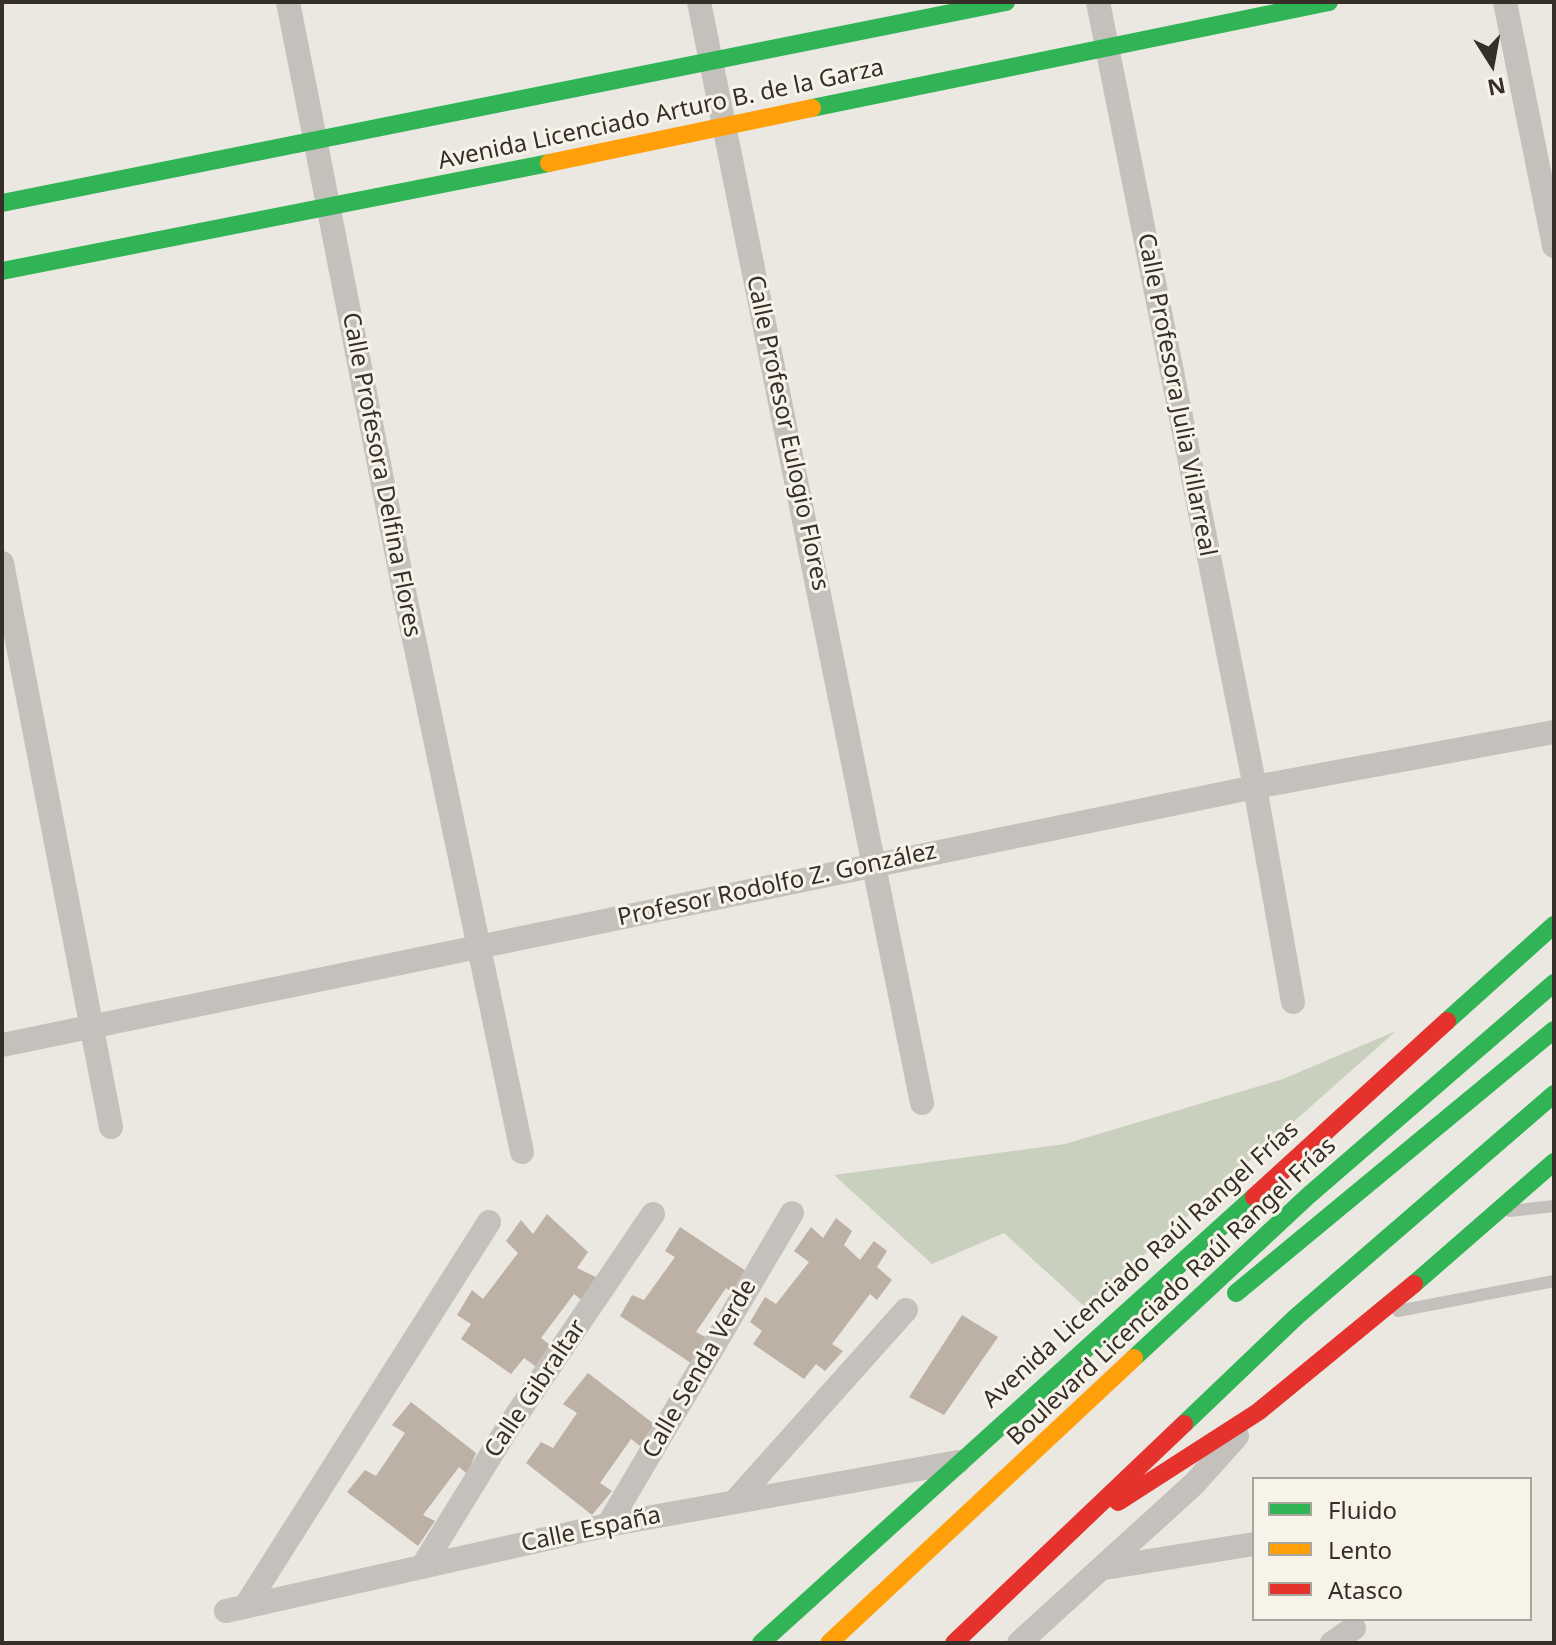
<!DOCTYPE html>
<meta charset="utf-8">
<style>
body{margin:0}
#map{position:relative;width:1556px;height:1645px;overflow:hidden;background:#ebe8e1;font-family:"Noto Sans",sans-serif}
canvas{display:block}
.frame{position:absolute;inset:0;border:4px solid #352e29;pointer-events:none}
.legend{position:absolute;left:1252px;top:1477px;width:280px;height:144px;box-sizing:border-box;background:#f7f3e9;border:2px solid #a9a49c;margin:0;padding:10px 14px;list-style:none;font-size:24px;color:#352e29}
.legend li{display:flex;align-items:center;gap:16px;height:40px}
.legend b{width:40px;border:2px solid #a9a49c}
.north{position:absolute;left:1452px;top:24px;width:80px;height:80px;-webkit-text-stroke:6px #f7f3e9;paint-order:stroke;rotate:169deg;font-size:22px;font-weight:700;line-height:32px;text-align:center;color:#352e29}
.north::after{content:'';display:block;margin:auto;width:28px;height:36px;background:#352e29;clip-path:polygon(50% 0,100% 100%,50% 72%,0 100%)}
</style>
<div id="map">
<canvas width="1556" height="1645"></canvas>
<div class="frame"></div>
<ul class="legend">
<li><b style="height:10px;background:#30b455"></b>Fluido</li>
<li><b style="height:10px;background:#ff9f0a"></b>Lento</li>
<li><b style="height:10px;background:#e5322d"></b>Atasco</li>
</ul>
<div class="north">N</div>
</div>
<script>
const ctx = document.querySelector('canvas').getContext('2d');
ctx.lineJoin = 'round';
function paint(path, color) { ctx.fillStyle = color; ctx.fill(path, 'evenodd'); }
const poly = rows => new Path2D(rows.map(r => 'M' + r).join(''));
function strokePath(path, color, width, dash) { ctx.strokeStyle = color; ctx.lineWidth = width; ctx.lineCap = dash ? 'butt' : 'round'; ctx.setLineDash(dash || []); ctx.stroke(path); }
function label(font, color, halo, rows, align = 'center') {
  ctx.font = font + ' "Noto Sans",sans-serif'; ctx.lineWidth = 6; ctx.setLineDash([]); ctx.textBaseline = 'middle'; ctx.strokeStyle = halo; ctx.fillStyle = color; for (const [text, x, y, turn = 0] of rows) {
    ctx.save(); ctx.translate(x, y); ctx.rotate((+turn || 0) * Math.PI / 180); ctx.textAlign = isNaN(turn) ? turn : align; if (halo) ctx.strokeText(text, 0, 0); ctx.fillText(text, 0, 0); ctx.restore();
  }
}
const green = poly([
 [1396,1031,1085,1307,1004,1233,932,1264,834,1175,1065,1144,1283,1079]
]);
const building = poly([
 [547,1214,588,1252,577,1268,600,1279,584,1302,574,1294,541,1338,553,1347,538,1368,524,1358,511,1374,461,1339,471,1324,457,1315,472,1290,483,1299,518,1253,506,1241,521,1220,533,1234],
 [836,1218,852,1231,844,1245,860,1260,874,1241,887,1251,877,1267,892,1280,877,1300,870,1294,832,1344,843,1351,825,1371,816,1364,804,1379,753,1344,762,1331,750,1322,765,1297,776,1304,809,1262,794,1251,811,1227,823,1238],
 [680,1227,749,1273,733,1294,726,1288,696,1332,709,1339,691,1363,620,1316,632,1295,644,1300,675,1257,665,1251],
 [962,1315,998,1337,944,1415,909,1397],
 [588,1373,654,1424,640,1446,631,1439,600,1483,612,1491,592,1515,526,1463,541,1442,553,1448,577,1413,563,1404],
 [411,1402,476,1453,467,1474,459,1467,423,1515,435,1521,418,1546,347,1492,365,1470,376,1476,405,1433,392,1425]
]);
const lane = poly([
 [1510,1211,1554,1206],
 [1398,1311,1554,1281]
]);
const street = poly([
 [288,2,405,596,522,1152],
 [699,2,922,1103],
 [1098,2,1255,787,1293,1002],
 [1505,2,1554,246],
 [2,563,111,1127],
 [2,1045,1255,787,1554,732],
 [736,1500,906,1310],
 [608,1525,792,1213],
 [422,1567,507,1429,653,1214],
 [1105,1568,1254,1544],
 [245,1607,489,1222],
 [226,1611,608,1525,958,1462],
 [1019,1643,1194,1484,1237,1436],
 [1332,1643,1354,1628]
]);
const fast = poly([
 [812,108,1329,2],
 [2,203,1006,2],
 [2,271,549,163],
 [1447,1021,1554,925],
 [1414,1284,1554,1162],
 [1236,1293,1554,1030],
 [1134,1358,1308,1196,1554,983],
 [1184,1424,1296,1317,1554,1094],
 [761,1643,1254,1197]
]);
const slow = poly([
 [549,163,812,108],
 [829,1643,1134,1358]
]);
const jam = poly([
 [1254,1197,1447,1021],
 [1118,1502,1258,1412,1414,1284],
 [954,1643,1184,1424]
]);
const streetNames = [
 ["Avenida Licenciado Arturo B. de la Garza",661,115,-12],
 ["Calle Profesora Julia Villarreal",1176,395,79],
 ["Calle Profesor Eulogio Flores",787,433,78],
 ["Calle Profesora Delfina Flores",381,475,79],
 ["Profesor Rodolfo Z. González",777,885,-12],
 ["Avenida Licenciado Raúl Rangel Frías",1141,1265,-42],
 ["Boulevard Licenciado Raúl Rangel Frías",1172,1292,-43],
 ["Calle Senda Verde",700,1369,-60],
 ["Calle Gibraltar",536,1389,-56],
 ["Calle España",591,1530,-12]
];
paint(green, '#c9d0bd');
paint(building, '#bdb0a5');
strokePath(lane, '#c4c0bb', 12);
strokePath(street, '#c4c0bb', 24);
strokePath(fast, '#30b455', 18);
strokePath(slow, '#ff9f0a', 18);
strokePath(jam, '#e5322d', 18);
label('24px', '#352e29', '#f7f3e9', streetNames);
</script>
